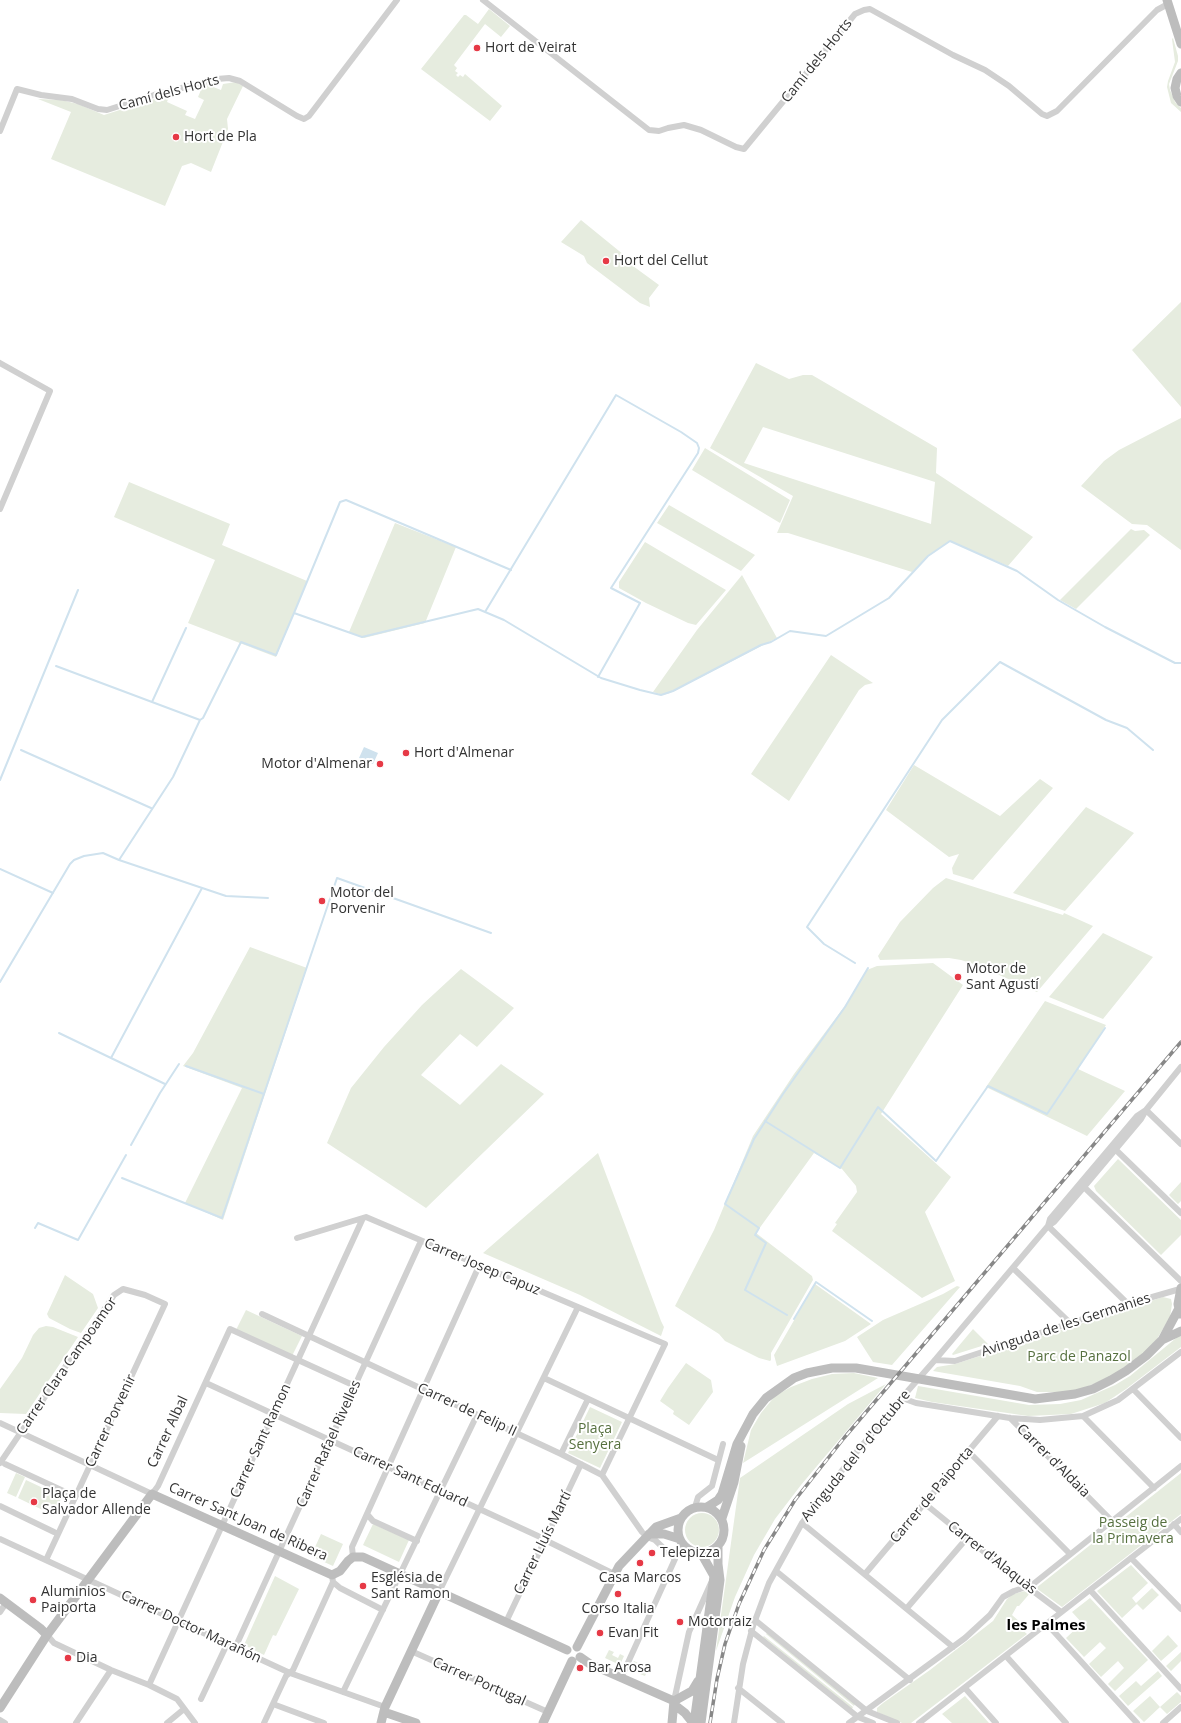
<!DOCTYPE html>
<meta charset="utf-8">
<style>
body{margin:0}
canvas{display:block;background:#fff}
</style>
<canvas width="1181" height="1723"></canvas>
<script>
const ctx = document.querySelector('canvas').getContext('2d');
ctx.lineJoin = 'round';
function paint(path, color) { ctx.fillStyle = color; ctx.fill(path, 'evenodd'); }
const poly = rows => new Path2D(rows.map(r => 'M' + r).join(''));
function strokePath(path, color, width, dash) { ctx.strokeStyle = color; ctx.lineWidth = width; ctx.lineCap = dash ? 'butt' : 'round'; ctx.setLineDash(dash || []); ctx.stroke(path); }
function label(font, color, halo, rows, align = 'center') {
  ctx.font = font + ' "Open Sans",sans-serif'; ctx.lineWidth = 4; ctx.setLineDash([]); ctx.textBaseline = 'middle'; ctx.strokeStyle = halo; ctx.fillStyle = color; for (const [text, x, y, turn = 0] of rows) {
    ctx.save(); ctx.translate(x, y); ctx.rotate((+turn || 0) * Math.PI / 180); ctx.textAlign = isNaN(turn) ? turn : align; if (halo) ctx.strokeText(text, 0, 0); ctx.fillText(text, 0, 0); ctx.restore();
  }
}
const green = poly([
 [489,9,510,26,501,37,485,24,454,65,457,68,455,71,458,73,456,75,458,77,460,75,463,77,465,74,502,106,490,121,421,69,464,15,466,15,478,24],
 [1173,38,1178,56,1178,61,1169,84,1170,90,1175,102,1181,108,1181,112,1171,103,1167,87,1168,81,1175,62,1172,39],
 [236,82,243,86,227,119,228,129,211,172,191,163,182,166,165,206,51,159,71,112,38,99,61,100,78,104,104,115,170,94,167,102,187,111,185,115,195,119,204,100,198,97,203,85,208,85,221,90,223,84],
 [581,220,624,255,622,258,659,285,649,298,650,307,640,303,587,263,584,256,561,242],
 [1181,302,1181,407,1132,350],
 [756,363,789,379,803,375,812,375,937,448,936,473,1033,537,1008,566,950,541,929,555,912,572,788,533,777,533,793,496,710,448],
 [763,427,935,482,931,524,744,463],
 [1181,418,1181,550,1147,525,1132,524,1081,486,1104,461,1119,450],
 [705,448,790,500,780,523,692,470],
 [129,482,230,524,222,545,307,581,276,657,188,623,215,560,114,517],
 [669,505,755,555,741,571,657,523],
 [395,523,456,547,425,623,364,638,349,632],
 [1131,529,1135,531,1144,530,1150,535,1076,609,1060,600],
 [645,542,726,590,696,625,688,623,646,603,619,588,619,582],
 [742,575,777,638,670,693,663,695,653,692,697,630],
 [831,655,873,683,865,685,859,690,789,801,751,774],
 [914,765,1000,816,1040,779,1053,788,973,880,953,874,952,868,959,854,949,857,886,810],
 [1086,807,1134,833,1065,911,1013,893],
 [946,878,1063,915,1064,913,1093,926,1037,992,977,965,961,960,949,958,880,960,878,956,900,922,933,888],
 [1103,933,1153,957,1103,1019,1049,997],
 [250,947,307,968,223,1220,185,1203,242,1088,183,1066,193,1053],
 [933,963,963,985,881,1114,951,1177,925,1212,955,1281,922,1298,832,1231,837,1224,835,1223,857,1192,856,1186,842,1169,814,1153,756,1233,812,1276,813,1280,771,1353,771,1360,770,1361,759,1358,725,1341,719,1334,675,1306,714,1230,753,1136,794,1074,847,1003,867,970,877,966],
 [461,969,514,1008,477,1047,460,1034,421,1075,460,1105,501,1064,544,1094,426,1208,327,1143,351,1088,384,1047,422,1005],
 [1045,1001,1106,1025,1078,1069,1125,1091,1087,1136,986,1087],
 [598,1153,661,1321,664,1327,661,1336,580,1295,483,1253],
 [1118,1159,1181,1220,1181,1235,1161,1255,1096,1191,1094,1186],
 [1181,1182,1181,1201,1178,1204,1169,1195],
 [65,1275,93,1294,98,1308,81,1333,70,1329,49,1318,47,1314],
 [815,1284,871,1324,845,1341,777,1366,774,1355],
 [957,1286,960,1287,892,1365,873,1362,857,1337,883,1320,943,1294],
 [1163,1297,1171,1299,1172,1304,1170,1317,1157,1339,1144,1353,1111,1377,1081,1389,1064,1392,1037,1392,1020,1386,933,1371,937,1367,955,1364],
 [246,1310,302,1336,292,1356,236,1330],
 [46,1326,53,1327,78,1337,26,1414,0,1413,0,1389,22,1358,33,1335,39,1328],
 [973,1329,988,1344,953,1355,952,1354],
 [1181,1334,1181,1347,1126,1389,1105,1403,1071,1414,1028,1416,932,1402,915,1398,918,1386,1029,1405,1060,1404,1081,1400,1115,1385,1130,1376],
 [686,1363,711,1380,713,1392,689,1425,673,1414,674,1411,660,1401,668,1388],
 [854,1373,878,1378,743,1463,751,1430,761,1413,775,1396,791,1387,812,1379,832,1374],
 [886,1384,801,1485,775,1519,754,1555,735,1597,716,1651,740,1478,848,1404],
 [590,1407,622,1422,600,1468,568,1453],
 [16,1473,25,1477,16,1497,7,1493],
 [1181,1473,1181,1514,1062,1607,1036,1588],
 [26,1480,62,1497,53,1515,18,1498],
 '685 1530a17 17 0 1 1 34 0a17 17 0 1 1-34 0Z',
 [373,1524,409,1540,399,1562,363,1545],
 [321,1534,343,1544,333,1566,311,1556],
 [1131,1565,1148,1583,1132,1598,1136,1603,1152,1588,1159,1595,1143,1610,1137,1604,1122,1618,1097,1591],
 [275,1576,299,1589,276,1636,273,1635,264,1655,244,1645],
 [1029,1590,1031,1592,1019,1606,1017,1606,1012,1615,1020,1622,1018,1626,1027,1634,911,1723,902,1723,877,1712,877,1708,883,1703,930,1670,993,1621,1007,1599,1013,1594],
 [1090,1598,1148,1660,1115,1691,1108,1684,1124,1668,1118,1661,1101,1677,1089,1664,1106,1648,1100,1642,1084,1657,1066,1638,1082,1623,1072,1612],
 [767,1633,855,1704,854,1706,766,1634],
 [1168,1635,1178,1646,1161,1661,1152,1651],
 [764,1636,853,1707,852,1709,763,1637],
 [609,1650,614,1652,612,1655,618,1658,620,1654,624,1656,620,1665,605,1658],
 [1181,1652,1181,1661,1171,1671,1166,1666],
 [634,1661,638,1663,637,1666,643,1669,644,1665,649,1667,645,1676,630,1670],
 [1158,1671,1162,1676,1128,1706,1119,1696,1136,1681,1141,1686],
 [1177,1692,1181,1696,1181,1702,1167,1714,1160,1707,1144,1722,1133,1711,1150,1696,1160,1707],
 [965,1696,989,1723,952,1723,942,1714]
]);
const water = poly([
 [364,747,378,753,373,764,359,758]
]);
const stream = poly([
 [485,612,616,395,681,432,697,443,699,448,698,453,611,588,640,603,598,677],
 [294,613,340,502,346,500,511,570],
 [56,666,200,720],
 [152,702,186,628],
 [21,750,151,808],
 [0,780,78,590],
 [119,860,226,896,268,898],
 [0,869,53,893],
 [855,963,824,944,807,927,942,720,1000,662,1106,720,1127,728,1153,750],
 [0,982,70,864,74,860,84,856,103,853,119,860,173,777,200,720,203,718,241,642,276,655,294,613,362,637,478,609,504,620,601,678,640,690,661,695,673,691,761,645,771,642,790,631,826,636,889,598,928,556,950,541,1017,571,1058,600,1105,627,1175,663,1181,663],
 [59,1033,165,1084],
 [111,1058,202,888],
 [186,1066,264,1094],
 [765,1121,840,1168,878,1107,936,1161,988,1086,1047,1114,1105,1028],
 [131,1145,160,1093,179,1064],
 [122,1178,222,1218,337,878,491,933],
 [35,1228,38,1223,78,1240,126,1155],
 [787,1315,745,1290,766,1243,755,1235,759,1228,725,1204,754,1139,783,1094,845,1007,868,968],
 [794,1319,816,1282,872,1321]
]);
const street = poly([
 [483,0,649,130,659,131,668,128,684,125,701,130,736,147,744,149,855,14,864,10,870,9,953,55,985,70,1009,86,1042,114,1047,116,1057,111,1157,10,1168,4],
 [0,131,17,89,41,95,72,99,98,109,107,110,154,95,217,79,229,78,240,81,297,116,304,119,309,116,397,0],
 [0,363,50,391,0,509],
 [1146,1110,1181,1144],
 [1116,1150,1181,1213],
 [1084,1187,1181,1281],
 [1048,1226,1050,1219,1137,1116,1146,1110],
 [1048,1226,1128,1304],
 [297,1238,366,1217,665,1344,602,1475],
 [1013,1268,1070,1323],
 [262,1314,561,1454,602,1475,642,1532,647,1537,655,1540,675,1559,621,1678],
 [935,1360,955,1361,1128,1304,1180,1289],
 [544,1378,718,1460],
 [206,1383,538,1536,545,1540,614,1574],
 [1133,1389,1181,1438],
 [902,1398,916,1403,1010,1418,1040,1420,1083,1416,1118,1400,1181,1352],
 [1083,1416,1154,1488],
 [1010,1418,1112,1521],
 [0,1423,152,1494,158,1486,230,1329,355,1386],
 [969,1452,1070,1554],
 [561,1454,588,1399],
 [0,1463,114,1295,123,1289,145,1295,165,1304,46,1560],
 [5,1464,72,1495],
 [924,1503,1021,1582,1061,1612],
 [0,1506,54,1532],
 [695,1507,698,1497,712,1486,723,1444],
 [367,1514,373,1521,417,1541],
 [802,1523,953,1647],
 [1174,1524,1181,1532],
 [0,1539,290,1673,385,1707],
 [353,1557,352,1547,479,1266],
 [1131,1558,1181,1609],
 [776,1571,910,1680],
 [865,1574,998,1416],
 [333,1582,340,1588,383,1610],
 [1090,1590,1181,1689],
 [439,1592,578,1307],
 [907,1608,967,1538],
 [0,1612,6,1603],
 [755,1620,867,1711,897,1723],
 [506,1622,581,1464],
 [1047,1624,1137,1723],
 [751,1631,858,1717,873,1723],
 [47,1635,54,1643,111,1670,149,1685,177,1699,195,1723],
 [235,1648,421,1241],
 [411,1651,548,1712],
 [1006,1656,1066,1723],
 [149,1685,363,1218],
 [738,1688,782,1723],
 [965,1688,996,1723],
 [343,1692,477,1415],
 [201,1699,227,1644],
 [674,1701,689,1632,711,1583],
 [273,1704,324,1723],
 [0,1720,5,1723],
 [76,1723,111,1670],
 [167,1723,184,1709],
 [264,1723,286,1676,293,1670,333,1582,332,1575],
 [734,1723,743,1664,753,1626,769,1583,802,1523,850,1460,899,1401,935,1360,1048,1226,1054,1222,1084,1187,1141,1119,1146,1110,1181,1067],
 [849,1723,965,1638,990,1615,1003,1597,1014,1591,1032,1585,1181,1466],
 [919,1723,1181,1519],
 [1163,1723,1181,1707]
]);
const secondary = poly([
 [1167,0,1181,44],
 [1181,73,1177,79,1175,88,1177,96,1181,102],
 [1180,1314,1178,1304,1181,1288],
 [1162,1340,1181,1331],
 '678 1530a23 23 0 1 1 46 0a23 23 0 1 1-46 0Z',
 [707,1507,718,1500,722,1494,737,1444,753,1414,766,1398,794,1378,807,1373,832,1368,856,1368,1035,1399,1075,1394,1093,1389,1111,1380,1126,1371,1146,1356,1162,1340,1178,1310],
 [722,1518,734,1482,741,1446],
 [649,1534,664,1534,680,1539],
 [0,1598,40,1628,47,1635],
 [577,1647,619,1566,656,1527,681,1518],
 [580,1657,590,1664,674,1701],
 [674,1701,692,1691,698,1681],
 [674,1701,676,1706,685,1713,693,1723],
 [0,1708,47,1635,152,1494,332,1575,340,1571,348,1561,353,1557,363,1557,567,1650],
 [384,1712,416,1723],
 [381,1723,385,1707,439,1592],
 [543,1723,572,1661],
 [672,1723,674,1701],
 [694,1723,714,1576,701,1553],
 [701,1723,720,1580,718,1564,718,1547]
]);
const rail = poly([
 [710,1723,717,1679,725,1644,739,1604,764,1550,795,1500,844,1438,1181,1042]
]);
const markers = [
 [477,48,4,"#e63946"],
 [176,137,4,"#e63946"],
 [606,261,4,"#e63946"],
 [406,753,4,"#e63946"],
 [380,764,4,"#e63946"],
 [322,901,4,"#e63946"],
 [958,977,4,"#e63946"],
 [34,1502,4,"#e63946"],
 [652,1553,4,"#e63946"],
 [640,1563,4,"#e63946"],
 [363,1586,4,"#e63946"],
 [618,1594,4,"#e63946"],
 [33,1600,4,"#e63946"],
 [680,1622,4,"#e63946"],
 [600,1633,4,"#e63946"],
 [68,1658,4,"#e63946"],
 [580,1668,4,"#e63946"]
];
const poiNames = [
 ["Hort de Veirat",485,48],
 ["Hort de Pla",184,137],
 ["Hort del Cellut",614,261],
 ["Hort d'Almenar",414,753],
 ["Motor d'Almenar",372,764,"right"],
 ["Motor del",330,893],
 ["Porvenir",330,909],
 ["Motor de",966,969],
 ["Sant Agustí",966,985],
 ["Plaça de",42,1494],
 ["Salvador Allende",42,1510],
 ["Telepizza",660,1553],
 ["Església de",371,1578],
 ["Sant Ramon",371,1594],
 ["Casa Marcos",640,1578,"center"],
 ["Aluminios",41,1592],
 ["Paiporta",41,1608],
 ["Corso Italia",618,1609,"center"],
 ["Motorraiz",688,1622],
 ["Evan Fit",608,1633],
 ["Dia",76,1658],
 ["Bar Arosa",588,1668]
];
const streetNames = [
 ["Camí dels Horts",817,61,-51],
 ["Camí dels Horts",169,93,-15],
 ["Carrer Josep Capuz",482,1267,23],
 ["Avinguda de les Germanies",1066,1325,-18],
 ["Carrer Clara Campoamor",67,1366,-55],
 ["Carrer de Felip II",467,1410,25],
 ["Carrer Porvenir",111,1421,-65],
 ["Carrer Albal",168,1432,-65],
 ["Carrer Sant Ramon",261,1441,-65],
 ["Carrer Rafael Rivelles",329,1444,-66],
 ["Avinguda del 9 d'Octubre",856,1456,-51],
 ["Carrer d'Aldaia",1053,1461,45],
 ["Carrer Sant Eduard",410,1477,25],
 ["Carrer de Paiporta",932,1495,-50],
 ["Carrer Sant Joan de Ribera",248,1522,24],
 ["Carrer Lluís Martí",543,1543,-64],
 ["Carrer d'Alaquàs",992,1558,38],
 ["Carrer Doctor Marañón",191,1627,25],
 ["Carrer Portugal",479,1682,24]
];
const parkNames = [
 ["Parc de Panazol",1079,1357],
 ["Plaça",595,1429],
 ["Senyera",595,1445],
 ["Passeig de",1133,1523],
 ["la Primavera",1133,1539]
];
const neighbourhoodNames = [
 ["les Palmes",1046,1626]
];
paint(green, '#e6ecdf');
paint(water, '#cfe2ee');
strokePath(stream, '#cfe2ee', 2);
strokePath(street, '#d0d0d0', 6);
strokePath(secondary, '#bdbdbd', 9);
strokePath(rail, '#888', 3.5);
strokePath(rail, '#fff', 2, [6]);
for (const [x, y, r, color] of markers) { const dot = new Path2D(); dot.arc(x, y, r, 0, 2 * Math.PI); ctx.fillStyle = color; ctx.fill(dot); strokePath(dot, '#fff', 1.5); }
label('14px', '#333', '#fff', poiNames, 'left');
label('14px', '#333', '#fff', streetNames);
label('14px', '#56703f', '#fff', parkNames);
label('bold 15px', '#000', '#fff', neighbourhoodNames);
</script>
